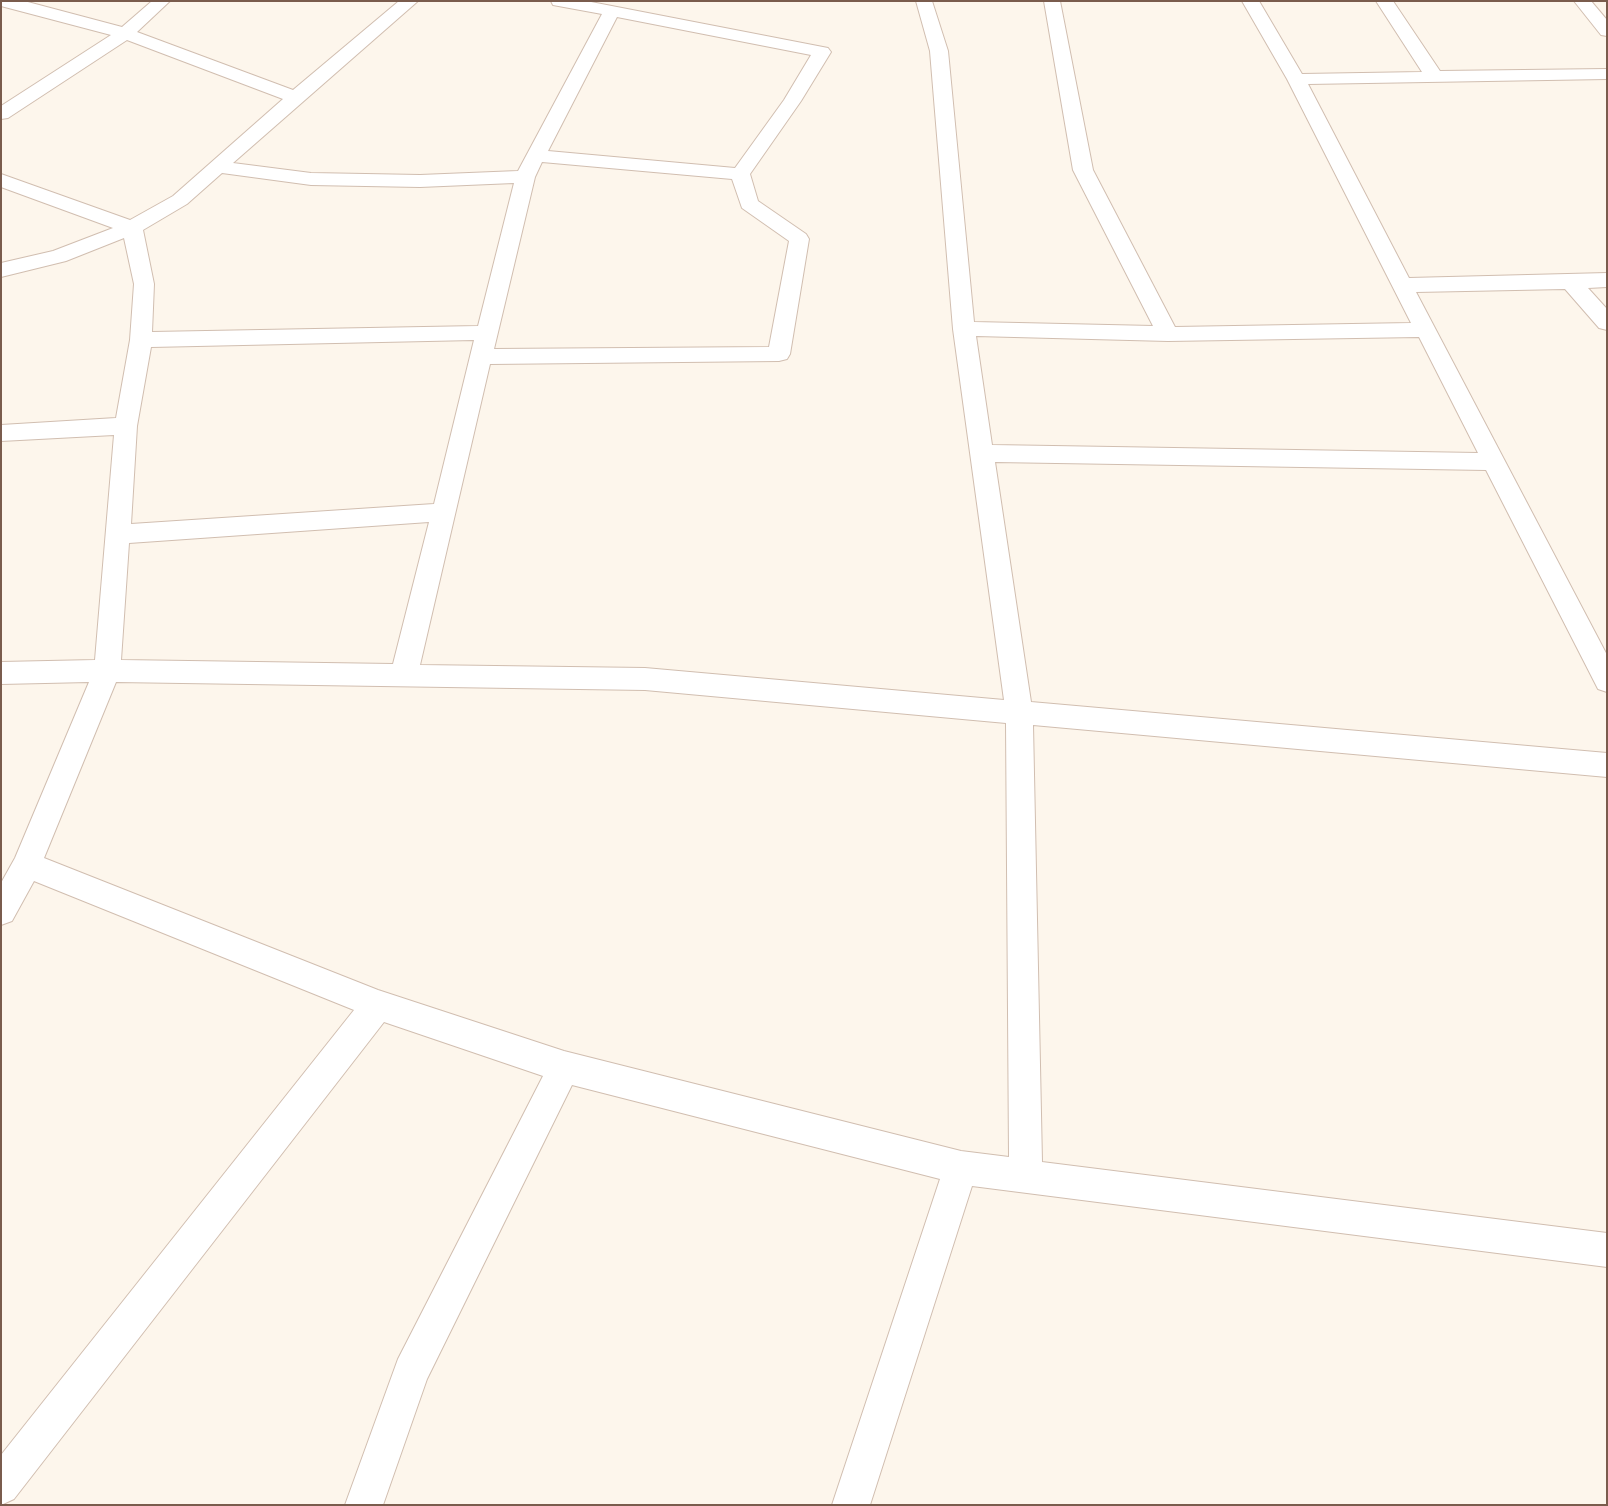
<!DOCTYPE html>
<style>
body{margin:0}
#map{position:relative;width:1608px;height:1506px;overflow:hidden;background:#fdf6ec;font-family:"Public Sans",sans-serif}
canvas{display:block}
.frame{position:absolute;inset:0;border:2px solid #7a5c4d;pointer-events:none}
</style>
<div id="map">
<canvas width="1608" height="1506"></canvas>
<div class="frame"></div>
</div>
<script>
const ctx = document.querySelector('canvas').getContext('2d');
ctx.lineJoin = 'round';
const poly = rows => new Path2D(rows.map(r => 'M' + r).join(''));
function strokePath(path, color, width, dash) { ctx.strokeStyle = color; ctx.lineWidth = width; ctx.lineCap = dash ? 'butt' : 'round'; ctx.setLineDash(dash || []); ctx.stroke(path); }
function paint(path, color) { ctx.fillStyle = color; ctx.fill(path, 'evenodd'); }
const minor = poly([
 [1,1,24,1,122,27,152,1,170,1,137,32,293,90,399,1,418,1,233,163,311,173,420,175,518,171,602,14,553,5,551,1,586,1,828,48,831,52,801,101,750,174,758,201,806,234,809,239,790,354,787,359,779,361,490,364,420,665,645,668,1004,700,953,329,930,51,916,1,932,1,948,51,974,322,1153,326,1073,170,1044,1,1060,1,1093,170,1175,327,1411,323,1287,79,1242,1,1259,1,1302,74,1422,72,1376,1,1393,1,1440,71,1607,69,1607,79,1308,84,1409,278,1607,273,1607,287,1588,288,1607,309,1607,330,1599,328,1565,289,1416,292,1607,655,1607,692,1598,689,1486,470,995,462,1031,702,1607,753,1607,777,1033,725,1042,1162,1607,1233,1607,1267,972,1186,870,1505,832,1505,940,1179,572,1085,427,1379,383,1505,345,1505,398,1359,543,1076,384,1022,14,1499,1,1505,1,1455,354,1010,34,881,12,921,1,925,1,883,15,858,89,682,1,684,1,662,95,660,114,435,1,441,1,425,116,418,130,340,134,284,124,238,66,261,1,277,1,263,53,251,113,228,1,187,1,174,130,220,173,196,283,99,127,40,8,118,1,119,1,106,111,35,1,6,1,1],
 [617,17,811,55,784,100,735,168,548,151,617,17],
 [542,162,732,179,742,208,789,241,769,347,494,349,535,177,542,162],
 [222,173,311,185,420,187,514,183,478,326,152,332,154,284,143,230,187,204,222,173],
 [976,336,1168,341,1419,337,1478,453,992,445,976,336],
 [474,340,434,504,131,524,137,426,151,347,474,340],
 [429,522,393,664,121,660,129,543,429,522],
 [116,682,645,690,1006,723,1009,1157,961,1151,564,1051,378,990,44,858,116,682],
 [1574,1,1591,1,1607,20,1607,36,1601,35,1574,1]
]);
strokePath(minor, '#d1beb0', 2);
paint(minor, '#fff');
</script>
